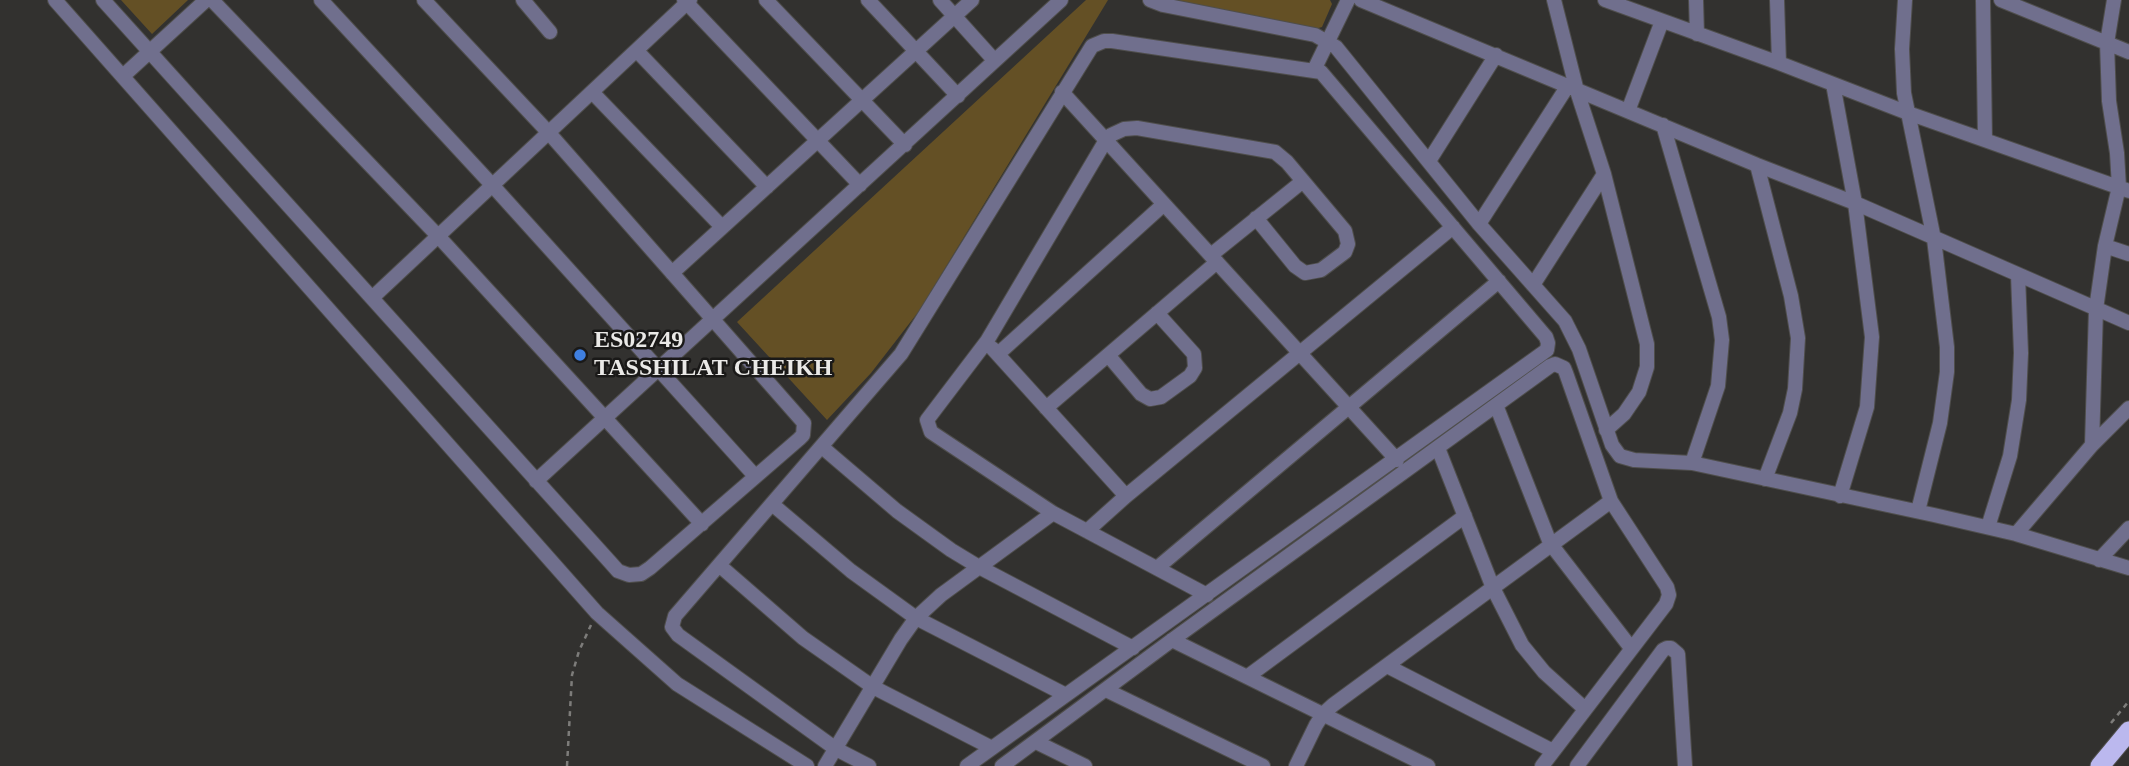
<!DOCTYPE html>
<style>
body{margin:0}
canvas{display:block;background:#32312f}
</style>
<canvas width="2129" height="766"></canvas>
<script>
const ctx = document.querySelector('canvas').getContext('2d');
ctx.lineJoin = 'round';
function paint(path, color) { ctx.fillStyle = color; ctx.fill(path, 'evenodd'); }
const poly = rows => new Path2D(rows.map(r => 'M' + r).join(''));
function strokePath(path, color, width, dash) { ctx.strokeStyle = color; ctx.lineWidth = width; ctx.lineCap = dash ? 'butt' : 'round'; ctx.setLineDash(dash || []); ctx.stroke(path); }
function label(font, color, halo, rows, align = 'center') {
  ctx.font = font + ' Georgia,serif'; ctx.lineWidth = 5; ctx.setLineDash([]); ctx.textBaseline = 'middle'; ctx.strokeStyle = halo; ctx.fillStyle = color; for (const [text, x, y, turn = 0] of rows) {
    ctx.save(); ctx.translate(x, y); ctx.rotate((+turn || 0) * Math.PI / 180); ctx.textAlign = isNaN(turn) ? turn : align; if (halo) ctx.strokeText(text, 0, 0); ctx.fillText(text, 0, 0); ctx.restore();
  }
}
const green = poly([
 [121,0,188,0,152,34],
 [1086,0,1108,0,919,311,871,373,827,420,737,322],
 [1169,0,1330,0,1332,4,1322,27,1315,29]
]);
const path = poly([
 [2111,723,2129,701],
 [567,766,572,675,579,651,591,625]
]);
const minor = poly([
 [103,0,610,562,618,571,629,575,641,574,650,568,799,439,803,435,804,423,549,133,424,0],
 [212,0,439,237,702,524],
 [321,0,493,186,755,476],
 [523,0,550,32],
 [684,0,860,185],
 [766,0,905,145],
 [868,0,958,96],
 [940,0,994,60],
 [1150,0,1163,5,1315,35,1336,47,1479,224,1565,321,1579,349,1612,445,1620,456,1634,460,1692,463,1934,515,2016,534,2129,568],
 [1361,0,1757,165,1855,203,2129,323],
 [1554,0,1577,91,1604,174,1647,344,1647,367,1639,392,1624,414,1606,430],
 [1605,0,1779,63,1908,113,2129,191],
 [1696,0,1697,34],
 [1777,0,1779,63],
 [1905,0,1902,49,1904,93,1934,239,1947,347,1947,372,1940,423,1918,511],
 [1983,0,1985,140],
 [2001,0,2129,52],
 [637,51,767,187],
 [1314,70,1348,0],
 [123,76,206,0],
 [1833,84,1855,203,1872,337,1867,407,1840,496],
 [592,92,722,227],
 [1062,92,1397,460],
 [1628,111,1662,21],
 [1663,125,1719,317,1722,340,1718,386,1692,463],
 [1429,161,1496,55],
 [1757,165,1791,296,1798,338,1795,389,1790,413,1765,479],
 [1479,224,1567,87],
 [2105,246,2129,254],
 [1211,255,1303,181],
 [672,273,972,0],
 [1533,285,1604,174],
 [372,298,690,0],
 [992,348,1126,496],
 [998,354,1164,204],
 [1108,355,1141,394,1150,399,1161,397,1190,376,1195,368,1194,354,1157,313],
 [1496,405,1550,543,1631,648],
 [1046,408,1217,262],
 [2092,445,2096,309,2105,246,2119,187,2117,153,2109,101,2107,43,2114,0],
 [822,447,897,511,951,550,979,567,1133,648],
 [1438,448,1493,588,1522,645,1544,672,1585,709],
 [536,481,1061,0],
 [772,504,851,571,916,618,1066,695],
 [1988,527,2010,456,2019,400,2021,353,2018,275],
 [1087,531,1126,496,1453,227],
 [2016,534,2092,445,2129,408],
 [2099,560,2129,528],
 [719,565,803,638,873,687,992,748],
 [1157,568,1499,281],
 [1207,595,1053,513,931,432,927,420,987,341,1106,140,1111,135,1124,129,1137,128,1275,152,1287,162,1345,231,1348,244,1345,252,1321,270,1305,273,1295,266,1256,218],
 [1172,640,1428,766],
 [1387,666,1553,751],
 [1247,677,1465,516],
 [1106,690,1263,766],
 [1036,742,1085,766],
 [825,766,901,639,916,618,941,595,1053,513],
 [869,766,836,749,678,635,672,627,675,616,901,354,1092,46,1104,41,1112,41,1321,72,1546,337,1548,343,1547,350,967,766],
 [1002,766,1172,640,1550,366,1555,364,1564,368,1566,373,1611,501,1667,587,1669,595,1666,604,1542,766],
 [1296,766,1316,725,1323,714,1333,705,1611,501],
 [1577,766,1663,650,1667,648,1671,648,1678,654,1685,766]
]);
const tertiary = poly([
 [55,0,597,613,677,684,807,766]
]);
const trunk = poly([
 [2100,766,2129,731]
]);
const markers = [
 [580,355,7,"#3f7fe0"]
];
const poiNames = [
 ["ES02749",594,341],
 ["TASSHILAT CHEIKH",594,369]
];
paint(green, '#645025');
strokePath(minor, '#4f4e4c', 16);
strokePath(tertiary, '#4f4e4c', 16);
strokePath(trunk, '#4f4e4c', 21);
strokePath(path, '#7d7c7a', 2.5, [5, 5]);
strokePath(minor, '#706f8d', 14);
strokePath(tertiary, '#706f8d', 14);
strokePath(trunk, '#bbb8ee', 19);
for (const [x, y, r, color] of markers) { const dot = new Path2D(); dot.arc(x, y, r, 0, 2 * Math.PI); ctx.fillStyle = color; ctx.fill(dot); strokePath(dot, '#1a1918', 2.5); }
label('bold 24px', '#eae9e7', '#1a1918', poiNames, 'left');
</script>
